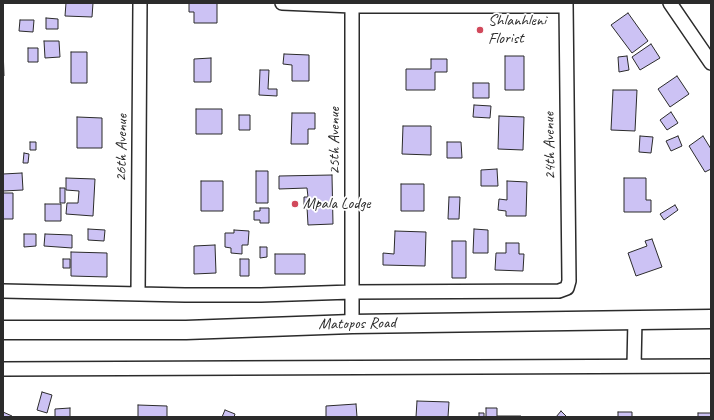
<!DOCTYPE html>
<style>
body{margin:0}
#map{position:relative;width:714px;height:420px;overflow:hidden;background:#fff;font-family:Caveat,sans-serif}
canvas{display:block}
.frame{position:absolute;inset:0;border:4px solid #2b2b2b;pointer-events:none}
</style>
<div id="map">
<canvas width="714" height="420"></canvas>
<div class="frame"></div>
</div>
<script>
const ctx = document.querySelector('canvas').getContext('2d');
ctx.lineJoin = 'round';
function paint(path, color) { ctx.fillStyle = color; ctx.fill(path, 'evenodd'); }
const poly = rows => new Path2D(rows.map(r => 'M' + r).join(''));
function strokePath(path, color, width, dash) { ctx.strokeStyle = color; ctx.lineWidth = width; ctx.lineCap = dash ? 'butt' : 'round'; ctx.setLineDash(dash || []); ctx.stroke(path); }
function label(font, color, halo, rows, align = 'center') {
  ctx.font = font + ' Caveat,sans-serif'; ctx.lineWidth = 3.5; ctx.setLineDash([]); ctx.textBaseline = 'middle'; ctx.strokeStyle = halo; ctx.fillStyle = color; for (const [text, x, y, turn = 0] of rows) {
    ctx.save(); ctx.translate(x, y); ctx.rotate((+turn || 0) * Math.PI / 180); ctx.textAlign = isNaN(turn) ? turn : align; if (halo) ctx.strokeText(text, 0, 0); ctx.fillText(text, 0, 0); ctx.restore();
  }
}
const building = poly([
 [66,3,93,3,92,17,65,16,66,3],
 [189,3,217,3,217,23,194,23,194,12,189,12,189,3],
 [628,13,648,41,632,53,611,25,628,13],
 [46,18,58,19,58,29,46,29,46,18],
 [20,20,34,20,33,32,19,31,20,20],
 [44,41,59,41,60,57,45,58,44,41],
 [651,44,660,58,640,70,632,57,651,44],
 [3,47,4,76,3,76,3,47],
 [28,48,38,48,38,62,28,62,28,48],
 [71,52,87,52,87,83,71,83,71,52],
 [284,54,309,55,309,81,292,81,292,65,283,64,284,54],
 [505,56,524,56,524,90,505,90,505,56],
 [627,56,629,70,619,72,618,57,627,56],
 [211,58,211,82,194,82,194,59,211,58],
 [431,59,447,59,447,72,435,72,435,90,406,90,406,69,431,69,431,59],
 [260,70,269,70,268,89,277,89,277,96,259,95,260,70],
 [677,76,689,94,670,107,658,89,677,76],
 [473,83,489,83,489,98,473,98,473,83],
 [613,90,637,90,635,131,611,130,613,90],
 [474,105,491,106,490,118,473,117,474,105],
 [196,109,222,109,222,134,196,134,196,109],
 [671,112,678,123,667,130,660,120,671,112],
 [292,113,315,113,315,129,308,129,308,144,291,144,292,113],
 [239,115,250,115,250,130,239,130,239,115],
 [499,116,524,117,523,150,498,149,499,116],
 [77,117,102,118,102,148,77,148,77,117],
 [403,126,431,126,431,155,402,154,403,126],
 [640,136,653,137,651,153,639,152,640,136],
 [678,136,682,146,671,151,666,141,678,136],
 [703,136,711,149,711,169,705,172,689,146,703,136],
 [30,142,36,142,36,150,30,150,30,142],
 [447,142,461,142,462,158,447,158,447,142],
 [24,153,29,154,28,163,23,163,24,153],
 [497,169,498,186,481,186,481,170,497,169],
 [256,171,268,171,268,203,256,203,256,171],
 [22,173,23,190,3,191,3,174,22,173],
 [332,175,333,224,308,225,307,207,304,207,304,197,308,197,307,188,279,189,279,176,332,175],
 [66,178,95,179,93,216,66,214,67,203,78,203,79,191,66,190,66,178],
 [624,178,646,178,646,200,651,200,651,212,624,212,624,178],
 [201,181,223,181,223,211,201,211,201,181],
 [507,181,527,182,526,216,506,216,506,211,498,210,499,199,507,200,507,181],
 [401,184,424,184,424,211,401,211,401,184],
 [60,188,65,188,65,203,60,203,60,188],
 [3,193,13,193,13,219,3,219,3,193],
 [449,197,460,197,459,219,448,219,449,197],
 [45,204,61,204,61,221,45,221,45,204],
 [675,205,678,210,664,220,660,214,675,205],
 [260,208,269,208,269,223,260,223,260,220,254,220,254,211,260,211,260,208],
 [88,229,105,230,104,241,88,240,88,229],
 [474,229,488,230,488,253,473,253,474,229],
 [234,230,249,231,248,245,242,245,242,254,231,253,231,248,225,247,225,233,234,233,234,230],
 [395,231,426,232,425,266,383,265,383,253,394,254,395,231],
 [24,234,36,234,36,246,24,247,24,234],
 [45,234,72,235,72,248,44,246,45,234],
 [652,239,662,267,636,276,628,253,647,246,645,241,652,239],
 [452,241,466,241,466,278,452,278,452,241],
 [506,243,519,243,519,254,524,254,523,271,495,270,496,253,506,253,506,243],
 [215,245,216,273,194,274,194,246,215,245],
 [260,247,267,247,267,257,260,258,260,247],
 [71,252,107,253,107,277,71,276,71,252],
 [275,254,305,254,305,274,275,274,275,254],
 [63,259,70,259,70,268,63,268,63,259],
 [240,259,249,259,249,276,240,276,240,259],
 [42,392,52,395,47,413,37,410,42,392],
 [417,401,449,402,448,417,416,417,417,401],
 [356,404,357,417,326,417,326,406,356,404],
 [138,405,167,406,167,417,138,417,138,405],
 [70,408,70,417,55,417,55,409,70,408],
 [486,408,497,408,497,416,521,416,521,417,486,417,486,408],
 [225,410,235,414,234,417,222,417,225,410],
 [561,411,567,417,556,417,561,411],
 [3,412,12,416,11,417,3,417,3,412],
 [618,412,632,412,632,417,618,417,618,412],
 [479,413,484,413,484,417,479,417,479,413],
 [698,413,711,413,711,417,698,417,698,413]
]);
const street = poly([
 [282,3,352,6,566,6],
 [670,3,711,63],
 [3,291,185,295,261,295,352,292,559,291,567,288,569,281,566,3],
 [138,294,140,3],
 [352,324,352,6],
 [634,366,635,319],
 [3,369,711,366]
]);
const secondary = poly([
 [3,330,186,330,352,324,711,319]
]);
const markers = [
 [480,30,4,"#d1495b"],
 [295,204,4,"#d1495b"]
];
const poiNames = [
 ["Shlanhleni",488,21],
 ["Florist",488,39],
 ["Mpala Lodge",303,204]
];
const streetNames = [
 ["25th Avenue",335,141,-90],
 ["24th Avenue",550,146,-91],
 ["26th Avenue",122,148,-89],
 ["Matopos Road",357,324,-1]
];
paint(building, '#ccc2f4');
strokePath(building, '#2b2b2b', 1);
strokePath(street, '#2b2b2b', 16);
strokePath(secondary, '#2b2b2b', 21);
strokePath(street, '#fff', 13);
strokePath(secondary, '#fff', 18);
for (const [x, y, r, color] of markers) { const dot = new Path2D(); dot.arc(x, y, r, 0, 2 * Math.PI); ctx.fillStyle = color; ctx.fill(dot); strokePath(dot, '#fff', 1.5); }
label('16px', '#2b2b2b', '#fff', poiNames, 'left');
label('16px', '#2b2b2b', '#fff', streetNames);
</script>
